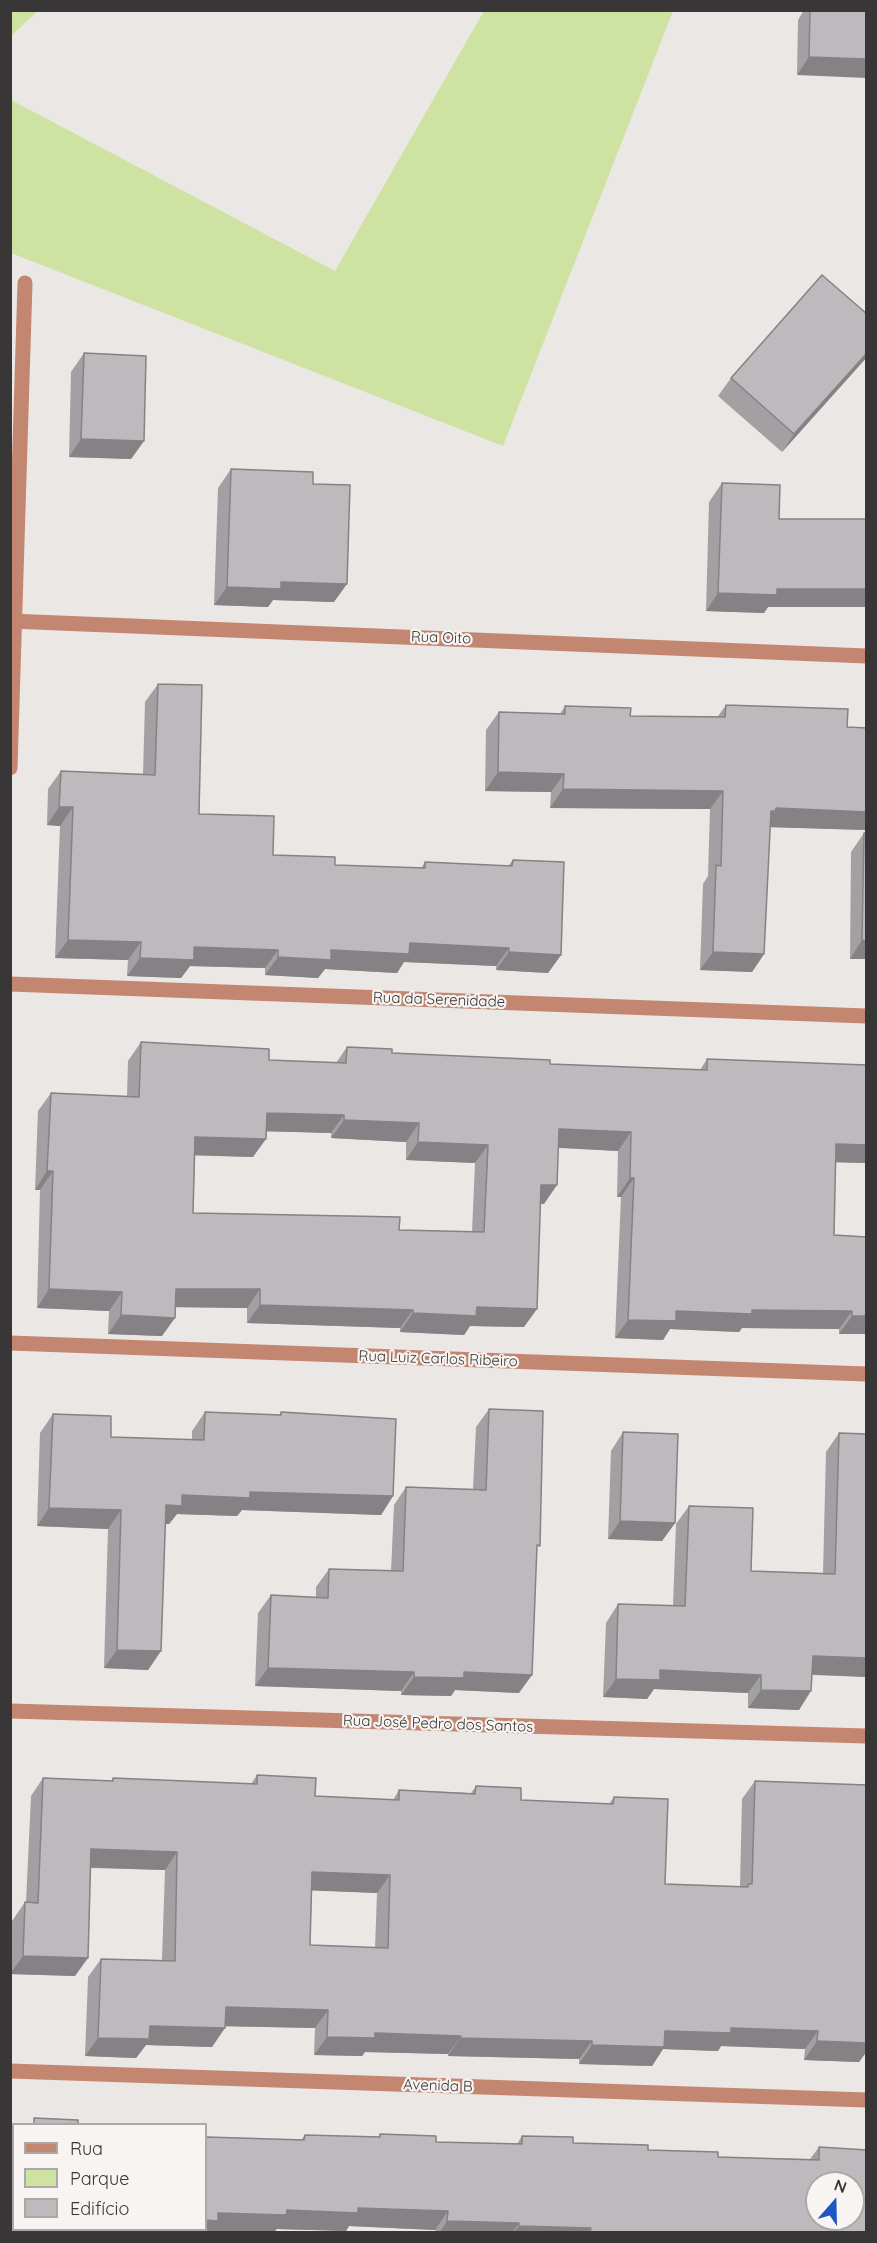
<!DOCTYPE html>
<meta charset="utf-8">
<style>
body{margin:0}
#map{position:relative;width:877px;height:2243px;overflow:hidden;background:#ebe7e5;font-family:Quicksand,sans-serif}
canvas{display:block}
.frame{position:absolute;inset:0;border:12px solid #383636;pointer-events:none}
.legend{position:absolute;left:12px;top:2123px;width:195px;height:108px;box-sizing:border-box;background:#f8f4f2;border:2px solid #aba8a7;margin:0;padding:8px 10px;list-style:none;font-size:18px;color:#383636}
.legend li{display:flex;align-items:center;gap:12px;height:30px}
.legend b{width:30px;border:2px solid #aba8a7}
.north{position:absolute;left:805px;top:2171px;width:60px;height:60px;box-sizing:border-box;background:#f8f4f2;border:2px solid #aba8a7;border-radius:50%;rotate:20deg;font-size:16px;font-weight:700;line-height:24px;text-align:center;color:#383636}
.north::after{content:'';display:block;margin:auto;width:21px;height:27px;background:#1f56c3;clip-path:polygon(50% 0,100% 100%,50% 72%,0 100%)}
</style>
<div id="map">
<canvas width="877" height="2243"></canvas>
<div class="frame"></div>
<ul class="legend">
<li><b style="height:8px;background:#c38671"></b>Rua</li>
<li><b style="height:16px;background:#cee2a1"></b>Parque</li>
<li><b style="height:16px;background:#bdbabd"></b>Edifício</li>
</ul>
<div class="north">N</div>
</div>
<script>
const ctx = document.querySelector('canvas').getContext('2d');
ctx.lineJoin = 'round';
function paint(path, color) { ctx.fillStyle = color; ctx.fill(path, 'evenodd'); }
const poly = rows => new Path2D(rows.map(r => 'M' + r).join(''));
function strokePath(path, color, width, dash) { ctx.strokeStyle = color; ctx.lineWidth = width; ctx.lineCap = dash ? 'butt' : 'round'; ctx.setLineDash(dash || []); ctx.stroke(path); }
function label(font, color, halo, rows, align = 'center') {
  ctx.font = font + ' Quicksand,sans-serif'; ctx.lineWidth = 4.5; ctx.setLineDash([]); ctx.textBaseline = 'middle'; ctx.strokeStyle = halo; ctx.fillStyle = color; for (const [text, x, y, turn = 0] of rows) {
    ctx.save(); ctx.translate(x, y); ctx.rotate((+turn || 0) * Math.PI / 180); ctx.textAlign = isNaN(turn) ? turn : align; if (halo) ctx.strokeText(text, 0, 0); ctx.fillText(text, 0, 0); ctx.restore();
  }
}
const green = poly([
 [11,10,38,10,38,11,11,36],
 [484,11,673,11,503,446,11,253,11,100,335,271]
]);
const minor = poly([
 [10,621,866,656],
 [10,768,25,283],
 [10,984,866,1016],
 [10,1343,866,1374],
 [10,1711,866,1736],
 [10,2071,866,2100]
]);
const wall = poly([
 [804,10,867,10,797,75,798,20],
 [867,314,867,357,782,452,718,396,731,378],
 [84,353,144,441,131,459,69,457,71,372],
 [231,469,313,484,334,602,273,600,268,607,214,605,218,488],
 [722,483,768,607,764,613,706,611,709,502],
 [158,684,199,814,273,855,335,865,421,868,425,862,508,866,513,860,561,955,548,973,496,970,496,966,404,962,397,973,325,969,318,978,265,975,265,968,190,966,181,978,127,976,128,960,55,958,60,826,47,825,48,789,61,771,143,774,145,702],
 [726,705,847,727,867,728,867,830,770,827,764,954,752,972,700,970,703,884,708,876,710,809,550,808,551,792,485,791,486,730,499,712,560,714,565,706,630,716,718,716],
 [864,833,867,833,867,959,850,959,851,852],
 [141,1042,269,1060,336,1063,347,1047,392,1053,550,1064,700,1070,707,1059,867,1065,867,1163,835,1162,834,1235,867,1237,867,1334,839,1334,839,1329,742,1328,739,1332,670,1329,663,1340,615,1338,621,1197,617,1197,618,1151,559,1148,544,1204,540,1204,524,1327,470,1326,464,1335,400,1332,400,1328,247,1323,247,1308,175,1307,162,1336,108,1334,109,1311,37,1308,40,1190,35,1190,38,1111,51,1093,127,1096,128,1061],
 [266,1131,331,1133,331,1138,406,1142,406,1160,475,1163,472,1232,399,1230,193,1213,195,1155,253,1157],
 [489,1409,537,1551,519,1693,455,1690,451,1696,401,1695,401,1691,255,1686,258,1613,271,1595,316,1597,316,1587,329,1569,391,1571,394,1505,406,1487,473,1489,476,1427],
 [205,1412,279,1415,281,1412,393,1496,381,1515,242,1510,237,1516,177,1514,169,1524,165,1524,161,1651,148,1670,104,1668,108,1529,37,1526,40,1433,53,1414,111,1437,192,1440,192,1431],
 [623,1432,675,1523,662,1541,608,1539,611,1451],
 [839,1433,867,1434,867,1677,812,1675,799,1710,748,1708,748,1693,654,1689,647,1699,603,1697,606,1623,618,1604,673,1606,676,1524,689,1506,751,1571,823,1573,826,1452],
 [257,1775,315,1796,393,1800,399,1790,471,1793,476,1786,521,1800,609,1804,614,1797,665,1884,740,1887,742,1799,755,1781,867,2043,867,2051,859,2062,804,2060,805,2049,721,2046,718,2051,663,2049,652,2066,579,2064,579,2059,448,2056,448,2054,365,2052,362,2056,314,2055,315,2028,225,2026,212,2047,146,2045,136,2058,85,2056,88,1977,101,1959,162,1960,165,1870,90,1868,75,1976,10,1974,12,1921,25,1902,26,1902,31,1796,43,1778,111,1781,113,1778,251,1784],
 [312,1890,377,1893,375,1948,310,1945],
 [380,2134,436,2142,517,2144,522,2136,573,2143,718,2157,810,2159,819,2147,867,2232,435,2232,435,2230,349,2226,346,2231,277,2229,211,2231,210,2232,152,2232,152,2229,206,2229,301,2140,305,2135,378,2137],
 [19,2229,87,2229,87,2232,19,2232]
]);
const shadedWall = poly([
 [809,57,867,59,867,78,797,75],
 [867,353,867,357,782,452,794,434],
 [81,439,144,441,131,459,69,457],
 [281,582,347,584,334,602,273,600,268,607,214,605,227,587],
 [777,589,867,589,867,607,768,607,764,613,706,611,718,593],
 [498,772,564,774,551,792,485,791],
 [563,789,723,791,710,809,550,808],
 [59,807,73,807,60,826,47,825],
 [776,808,867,812,867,830,764,827,771,811],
 [68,940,141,942,128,960,55,958],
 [862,940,867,941,867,959,850,959],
 [410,943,509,948,496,966,404,962,397,973,325,969,318,978,265,975,278,957,331,950],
 [194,947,278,950,265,968,190,966,181,978,127,976,140,958],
 [509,952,561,955,548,973,496,970],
 [713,952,764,954,752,972,700,970],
 [267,1113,344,1115,331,1133,254,1131],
 [344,1120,419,1123,406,1142,331,1138],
 [559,1129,631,1132,618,1151,547,1147],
 [195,1137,266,1139,253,1157,183,1155],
 [418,1142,488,1145,475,1163,406,1160],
 [836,1144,867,1145,867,1163,823,1162],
 [47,1171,53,1171,40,1190,35,1190],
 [630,1178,634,1178,621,1197,617,1197],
 [541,1185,557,1185,544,1204,528,1203],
 [49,1289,122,1292,109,1311,37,1308],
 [176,1289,260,1289,247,1308,163,1307],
 [260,1305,413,1310,400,1328,247,1323],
 [477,1307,537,1309,524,1327,470,1326,464,1335,400,1332,413,1313],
 [752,1310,852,1311,839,1329,742,1328,739,1332,670,1329,663,1340,615,1338,628,1320,676,1311],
 [121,1315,175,1318,162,1336,108,1334],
 [852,1316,867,1316,867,1334,839,1334],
 [250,1492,393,1496,381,1515,242,1510,237,1516,177,1514,169,1524,153,1524,166,1505,182,1495],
 [49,1508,121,1510,108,1529,37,1526],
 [620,1521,675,1523,662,1541,608,1539],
 [117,1650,161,1651,148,1670,104,1668],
 [813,1656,867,1658,867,1677,800,1674],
 [268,1668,414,1672,401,1691,255,1686],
 [660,1670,761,1675,748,1693,654,1689,647,1699,603,1697,616,1679],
 [464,1672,532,1675,519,1693,455,1690,451,1696,401,1695,414,1677],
 [761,1690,811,1691,799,1710,748,1708],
 [91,1849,177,1852,165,1870,78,1867],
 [312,1872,390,1875,377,1893,299,1890],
 [23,1956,88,1958,75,1976,10,1974],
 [226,2007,328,2010,315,2028,213,2026],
 [150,2026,225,2028,212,2047,146,2045,136,2058,85,2056,98,2038],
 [731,2028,818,2031,805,2049,721,2046,718,2051,663,2049,652,2066,579,2064,592,2045,665,2031],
 [375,2033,461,2036,448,2054,365,2052,362,2056,314,2055,327,2037],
 [460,2038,592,2041,579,2059,448,2056],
 [817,2041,867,2043,867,2051,859,2062,804,2060],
 [358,2208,448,2211,435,2230,349,2226,346,2231,277,2229,274,2232,211,2231,210,2232,155,2232,157,2229,206,2229,206,2220,218,2213],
 [447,2221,519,2223,513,2232,440,2232],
 [519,2226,591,2228,587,2232,514,2232]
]);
const building = poly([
 [810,10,867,10,867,59,809,57,810,10],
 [822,275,867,314,867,353,794,434,731,378,822,275],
 [84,353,146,356,144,441,81,439,84,353],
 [231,469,313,472,313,484,350,485,347,584,281,582,281,589,227,587,231,469],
 [722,483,780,485,779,519,867,519,867,589,777,589,777,595,718,593,722,483],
 [158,684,202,685,199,814,274,816,273,855,335,857,335,865,425,868,425,862,512,866,513,860,564,862,561,955,509,952,509,948,410,943,409,954,331,950,331,960,278,957,278,950,194,947,194,960,140,958,141,942,68,940,73,807,59,807,61,771,155,775,158,684],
 [726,705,848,709,847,727,867,728,867,812,776,808,775,811,771,811,764,954,713,952,716,865,721,866,723,791,563,789,564,774,498,772,499,712,565,714,565,706,631,708,630,716,725,717,726,705],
 [864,833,867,833,867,941,862,940,864,833],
 [141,1042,269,1049,269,1060,346,1063,347,1047,392,1049,392,1053,550,1060,550,1064,707,1070,707,1059,867,1065,867,1145,836,1144,834,1235,867,1237,867,1316,852,1316,852,1311,752,1310,752,1314,676,1311,676,1321,628,1320,634,1178,630,1178,631,1132,559,1129,557,1185,541,1185,537,1309,477,1307,476,1316,413,1313,413,1310,260,1305,260,1289,176,1289,175,1318,121,1315,122,1292,49,1289,53,1171,47,1171,51,1093,139,1097,141,1042],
 [267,1113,344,1115,344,1120,419,1123,418,1142,488,1145,484,1232,399,1230,400,1217,193,1213,195,1137,266,1139,267,1113],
 [489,1409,543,1411,540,1546,537,1545,532,1675,464,1672,464,1678,414,1677,414,1672,268,1668,271,1595,328,1598,329,1569,403,1571,406,1487,486,1490,489,1409],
 [205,1412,281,1415,281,1412,396,1419,393,1496,250,1492,250,1498,182,1495,182,1506,166,1505,161,1651,117,1650,121,1510,49,1508,53,1414,111,1416,111,1437,204,1440,205,1412],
 [623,1432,678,1434,675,1523,620,1521,623,1432],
 [839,1433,867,1434,867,1658,813,1656,811,1691,761,1690,761,1675,660,1670,660,1680,616,1679,618,1604,685,1606,689,1506,753,1508,751,1571,835,1574,839,1433],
 [257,1775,316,1778,315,1796,399,1800,399,1790,475,1794,476,1786,521,1788,521,1800,613,1804,614,1797,668,1799,665,1884,748,1887,748,1884,752,1884,755,1781,867,1785,867,2043,817,2041,818,2031,731,2028,731,2033,665,2031,664,2047,592,2045,592,2041,460,2038,461,2036,375,2033,375,2038,327,2037,328,2010,226,2007,225,2028,150,2026,149,2039,98,2038,101,1959,175,1961,177,1852,91,1849,88,1958,23,1956,25,1902,38,1903,43,1778,113,1781,113,1778,257,1784,257,1775],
 [312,1872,390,1875,388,1948,310,1945,312,1872],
 [34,2118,78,2120,78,2124,34,2124,34,2118],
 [380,2134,436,2136,436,2142,522,2144,522,2136,573,2137,573,2143,648,2145,648,2150,718,2152,718,2157,819,2160,819,2147,867,2150,867,2232,590,2232,591,2228,519,2226,519,2223,447,2221,448,2211,358,2208,358,2213,287,2210,286,2215,218,2213,218,2221,206,2220,206,2137,304,2140,305,2135,380,2137,380,2134],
 [817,2183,853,2183,853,2219,817,2219,817,2183],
 [31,2229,87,2229,87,2232,31,2232,31,2229]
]);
const streetNames = [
 ["Rua Oito",441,638,2],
 ["Rua da Serenidade",439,1000,2],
 ["Rua Luiz Carlos Ribeiro",438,1359,2],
 ["Rua José Pedro dos Santos",438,1724,2],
 ["Avenida B",438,2086,2]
];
paint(green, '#cee2a1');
strokePath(minor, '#c38671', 15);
paint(wall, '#a3a0a3');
paint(shadedWall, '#848284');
paint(building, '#bdbabd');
strokePath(building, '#848284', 1.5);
label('15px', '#383636', '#f8f4f2', streetNames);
</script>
